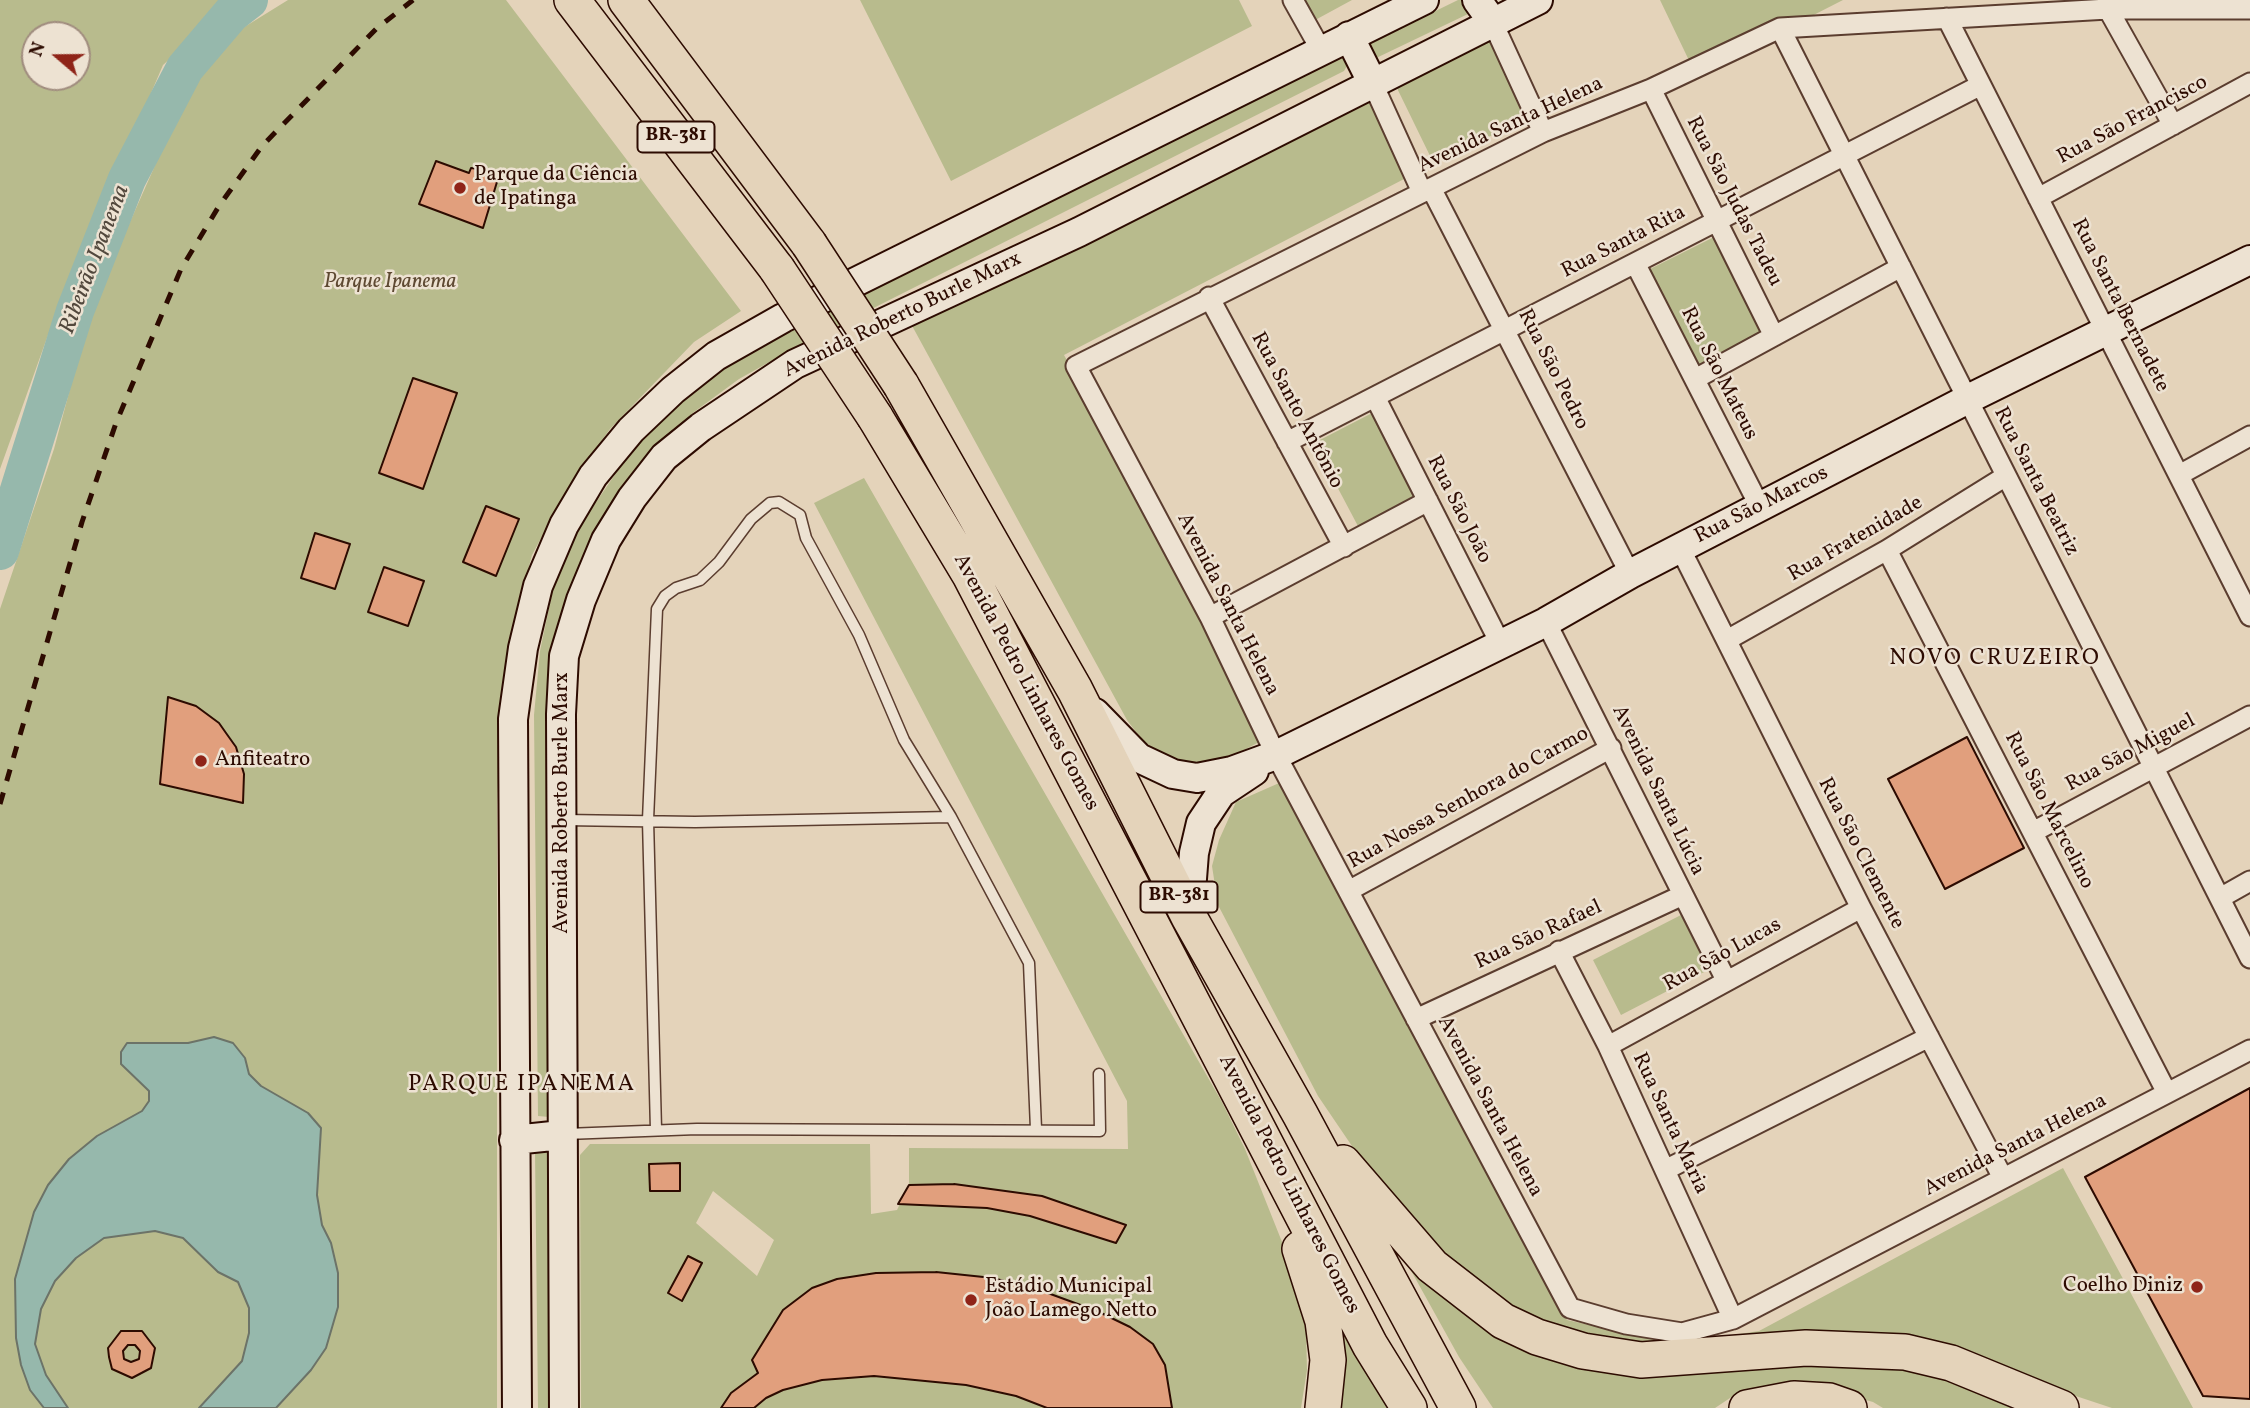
<!DOCTYPE html>
<meta charset="utf-8">
<style>
body{margin:0}
#map{position:relative;width:2250px;height:1408px;overflow:hidden;background:#e4d3ba;font-family:Vollkorn,serif}
canvas{display:block}
.north{position:absolute;left:21px;top:21px;width:70px;height:70px;box-sizing:border-box;background:#ede2d2;border:2px solid #a08c7e;border-radius:50%;rotate:290deg;font-size:19px;font-weight:700;line-height:28px;text-align:center;color:#2d0b01}
.north::after{content:'';display:block;margin:auto;width:24px;height:32px;background:#8f2418;clip-path:polygon(50% 0,100% 100%,50% 72%,0 100%)}
</style>
<div id="map">
<canvas width="2250" height="1408"></canvas>
<div class="north">N</div>
</div>
<script>
const ctx = document.querySelector('canvas').getContext('2d');
ctx.lineJoin = 'round';
function paint(path, color) { ctx.fillStyle = color; ctx.fill(path, 'evenodd'); }
const poly = rows => new Path2D(rows.map(r => 'M' + r).join(''));
function strokePath(path, color, width, dash) { ctx.strokeStyle = color; ctx.lineWidth = width; ctx.lineCap = dash ? 'butt' : 'round'; ctx.setLineDash(dash || []); ctx.stroke(path); }
function label(font, color, halo, rows, align = 'center') {
  ctx.font = font + ' Vollkorn,serif'; ctx.lineWidth = 5; ctx.setLineDash([]); ctx.textBaseline = 'middle'; ctx.strokeStyle = halo; ctx.fillStyle = color; for (const [text, x, y, turn = 0] of rows) {
    ctx.save(); ctx.translate(x, y); ctx.rotate((+turn || 0) * Math.PI / 180); ctx.textAlign = isNaN(turn) ? turn : align; if (halo) ctx.strokeText(text, 0, 0); ctx.fillText(text, 0, 0); ctx.restore();
  }
}
const green = poly([
 [0,0,235,0,163,65,48,335,0,469],
 [35,35,77,35,77,77,35,77],
 [288,0,506,0,741,311,694,342,610,429,568,488,532,555,511,634,501,714,497,804,497,1408,0,1408,0,609,54,449,91,310,188,91,225,39],
 [860,0,1239,0,1252,26,951,181],
 [1293,0,1352,0,1306,25],
 [1458,0,1467,0,1468,14,1372,60,1362,47],
 [1660,0,1843,0,1696,75],
 [1490,34,1531,116,1434,164,1394,82],
 [1335,56,1344,56,1348,64,1344,71,798,346,739,379,694,412,654,449,569,595,549,1117,538,1116,534,715,540,651,553,589,577,530,640,438,681,398,727,366,790,331],
 [1366,90,1406,178,1064,355,1272,735,1235,755,1211,762,1186,762,1162,754,1142,740,1127,720,910,322],
 [1720,234,1770,332,1698,368,1648,270],
 [1376,411,1420,495,1359,528,1314,443],
 [864,478,1222,1102,1245,1149,1288,1257,1299,1296,1306,1330,1307,1370,1301,1408,581,1408,580,1155,590,1144,870,1144,871,1214,897,1210,909,1185,909,1148,1128,1149,1127,1101,814,503],
 [680,1163,680,1190,650,1191,650,1164],
 [713,1191,774,1240,757,1276,696,1223],
 [1286,780,1567,1320,1674,1344,1759,1331,2063,1168,2193,1408,2112,1408,1913,1342,1654,1352,1548,1333,1413,1236,1318,1096,1218,905,1212,866,1219,840,1236,802],
 [1681,915,1708,970,1621,1015,1593,960],
 [551,1146,557,1408,538,1408,535,1152,536,1149],
 [1404,1258,1495,1332,1760,1362,1904,1365,2035,1408,1883,1408,1873,1402,1830,1390,1763,1387,1733,1396,1715,1408,1493,1408,1459,1357],
 [1335,1321,1390,1408,1339,1408]
]);
const water = poly([
 [214,1037,233,1043,245,1058,249,1074,261,1086,308,1113,321,1128,317,1195,322,1225,331,1243,338,1273,338,1307,326,1348,311,1370,276,1408,199,1408,242,1361,249,1333,249,1308,238,1282,218,1272,183,1238,155,1231,104,1238,76,1258,55,1281,41,1309,35,1344,46,1375,68,1408,44,1408,30,1390,21,1365,16,1338,15,1279,34,1212,48,1185,69,1159,97,1136,142,1111,149,1101,149,1091,121,1064,121,1052,127,1043,188,1043,214,1037]
]);
const river = poly([
 [0,551,75,311,127,179,185,68,231,14,249,0]
]);
const building = poly([
 [436,161,469,173,471,168,500,172,483,228,419,204,436,161],
 [413,378,457,393,423,489,379,473,413,378],
 [486,506,519,519,496,576,463,562,486,506],
 [315,533,350,544,335,589,301,578,315,533],
 [384,567,424,581,408,626,368,612,384,567],
 [168,697,196,706,219,723,226,733,236,747,244,774,243,803,160,784,168,697],
 [1967,737,2024,848,1945,889,1888,779,1967,737],
 [2250,1088,2250,1399,2203,1396,2085,1177,2250,1088],
 [680,1163,680,1191,650,1191,649,1164,680,1163],
 [954,1184,1042,1196,1126,1225,1116,1243,1030,1216,987,1208,898,1204,909,1185,954,1184],
 [688,1256,702,1263,682,1301,668,1293,688,1256],
 [936,1272,993,1278,1045,1292,1097,1311,1130,1327,1153,1344,1165,1365,1172,1408,1047,1408,1016,1396,966,1385,874,1376,822,1380,783,1390,766,1398,754,1408,721,1408,731,1393,758,1373,752,1360,783,1310,812,1288,837,1279,876,1273,936,1272],
 [121,1331,142,1331,155,1348,151,1368,132,1378,112,1369,109,1357,108,1348,121,1331],
 [128,1345,135,1345,140,1351,139,1359,131,1362,124,1359,123,1351,128,1345]
]);
const lane = poly([
 [564,820,695,822,951,817],
 [656,1130,648,820,657,609,665,596,676,588,700,580,719,562,751,519,770,503,779,502,800,515,806,538,859,635,904,740,951,817,1029,963,1036,1129],
 [566,1134,697,1129,1100,1131,1099,1074]
]);
const street = poly([
 [1293,0,1321,50],
 [2108,9,2173,125],
 [2250,9,2108,9,1780,28,1651,89,1543,132,1076,366,1210,617,1276,755,1570,1308,1626,1324,1682,1333,1733,1319,2250,1050],
 [1947,18,2250,616],
 [1492,21,1543,132],
 [1780,28,2250,958],
 [1372,82,1422,192],
 [1651,89,1774,336],
 [1431,188,1630,574],
 [2038,198,2250,83],
 [1635,263,1760,507],
 [1209,297,1344,547],
 [1695,379,1901,267],
 [1375,397,1500,643],
 [1287,442,1981,85],
 [2179,475,2250,436],
 [1680,548,1861,908,2003,1178],
 [1887,550,2167,1093],
 [1210,617,1428,501],
 [1546,622,1726,980],
 [1727,640,1887,550,2006,476],
 [2033,832,2250,716],
 [1350,890,1611,748],
 [2220,898,2250,881],
 [1559,951,1608,1046,1733,1319],
 [1416,1019,1683,895],
 [1608,1046,1861,908],
 [1665,1170,1929,1037]
]);
const secondary = poly([
 [1477,0,1492,21],
 [1349,36,1372,82],
 [1095,713,1139,758,1173,774,1197,778,1232,771,1276,755,1546,622,1630,574,1968,399,2250,260],
 [1189,917,1194,853,1201,823,1221,793,1254,771],
 [514,1140,562,1135],
 [517,1408,513,719,523,648,538,586,564,525,593,476,631,430,673,390,716,356,783,318,1424,0],
 [564,1408,561,714,564,656,581,600,606,540,632,498,664,457,701,427,795,364,1079,232,1538,0]
]);
const highway = poly([
 [572,0,777,269],
 [626,0,809,244],
 [901,385,1075,690,1189,917,1300,1114,1458,1408],
 [875,417,970,575,1370,1345,1409,1408],
 [1343,1163,1432,1266,1503,1321,1537,1337,1583,1351,1641,1360,1806,1348,1905,1352,1951,1363,2061,1408],
 [1300,1249,1323,1321,1328,1360,1323,1408],
 [1747,1408,1794,1399,1829,1401,1849,1408]
]);
const rail = poly([
 [0,804,82,522,116,423,181,269,219,206,262,146,376,29,413,0]
]);
const highwayBridge = poly([
 [809,244,901,385],
 [777,269,875,417]
]);
const markers = [
 [460,188,7,"#8f2418"],
 [201,761,7,"#8f2418"],
 [2197,1287,7,"#8f2418"],
 [971,1300,7,"#8f2418"]
];
const shields = [
 [676,137,77],
 [1179,897,77]
];
const shieldNames = [
 ["BR-381",676,137],
 ["BR-381",1179,897]
];
const streetNames = [
 ["Rua São Francisco",2133,121,-28],
 ["Avenida Santa Helena",1511,126,-25],
 ["Rua São Judas Tadeu",1733,202,63],
 ["Rua Santa Rita",1624,243,-27],
 ["Rua Santa Bernadete",2119,306,63],
 ["Avenida Roberto Burle Marx",903,316,-26],
 ["Rua São Pedro",1552,370,63],
 ["Rua São Mateus",1718,374,63],
 ["Rua Santo Antônio",1296,411,62],
 ["Rua Santa Beatriz",2035,482,63],
 ["Rua São Marcos",1762,506,-27],
 ["Rua São João",1458,510,63],
 ["Rua Fratenidade",1856,540,-30],
 ["Avenida Santa Helena",1227,605,63],
 ["Avenida Pedro Linhares Gomes",1025,683,62],
 ["Rua São Miguel",2131,754,-28],
 ["Avenida Santa Lúcia",1657,791,64],
 ["Rua Nossa Senhora do Carmo",1469,799,-29],
 ["Avenida Roberto Burle Marx",563,803,-90],
 ["Rua São Marcelino",2048,811,63],
 ["Rua São Clemente",1860,854,63],
 ["Rua São Rafael",1539,936,-25],
 ["Rua São Lucas",1723,956,-29],
 ["Avenida Santa Helena",1489,1107,62],
 ["Rua Santa Maria",1669,1124,65],
 ["Avenida Santa Helena",2016,1146,-27],
 ["Avenida Pedro Linhares Gomes",1288,1185,63]
];
const poiNames = [
 ["Parque da Ciência",474,176],
 ["de Ipatinga",474,200],
 ["Anfiteatro",215,761],
 ["Coelho Diniz",2183,1287,"right"],
 ["Estádio Municipal",985,1288],
 ["João Lamego Netto",985,1312]
];
const parkNames = [
 ["Parque Ipanema",390,283]
];
const waterNames = [
 ["Ribeirão Ipanema",96,260,-69]
];
const neighbourhoodNames = [
 ["NOVO CRUZEIRO",1995,660],
 ["PARQUE IPANEMA",522,1086]
];
paint(green, '#b8bb8d');
paint(water, '#96b8ac');
strokePath(water, '#6c7368', 2);
strokePath(river, '#96b8ac', 38);
paint(building, '#e19f7d');
strokePath(building, '#2d0b01', 2);
strokePath(lane, '#5b3d2f', 13);
strokePath(street, '#5b3d2f', 23);
strokePath(secondary, '#2d0b01', 32);
strokePath(highway, '#2d0b01', 38);
strokePath(lane, '#ede2d2', 10);
strokePath(street, '#ede2d2', 19);
strokePath(secondary, '#ede2d2', 28);
strokePath(highway, '#e4d3ba', 35);
strokePath(rail, '#2d0b01', 5, [12, 12]);
strokePath(highwayBridge, '#2d0b01', 38, []);
strokePath(highwayBridge, '#e4d3ba', 35);
for (const [x, y, r, color] of markers) { const dot = new Path2D(); dot.arc(x, y, r, 0, 2 * Math.PI); ctx.fillStyle = color; ctx.fill(dot); strokePath(dot, '#ede2d2', 2.5); }
for (const [x, y, w] of shields) { const box = new Path2D(); box.roundRect(x - w / 2, y - 15.5, w, 31, 5); ctx.fillStyle = '#ede2d2'; ctx.fill(box); strokePath(box, '#2d0b01', 2); }
label('bold 19px', '#2d0b01', null, shieldNames);
label('21px', '#2d0b01', '#ede2d2', streetNames);
label('21px', '#2d0b01', '#ede2d2', poiNames, 'left');
label('italic 21px', '#5e4932', '#ede2d2', parkNames);
label('italic 23px', '#52483d', '#ede2d2', waterNames);
ctx.letterSpacing = '2px';
label('23px', '#2d0b01', '#ede2d2', neighbourhoodNames);
ctx.letterSpacing = '0px';
</script>
